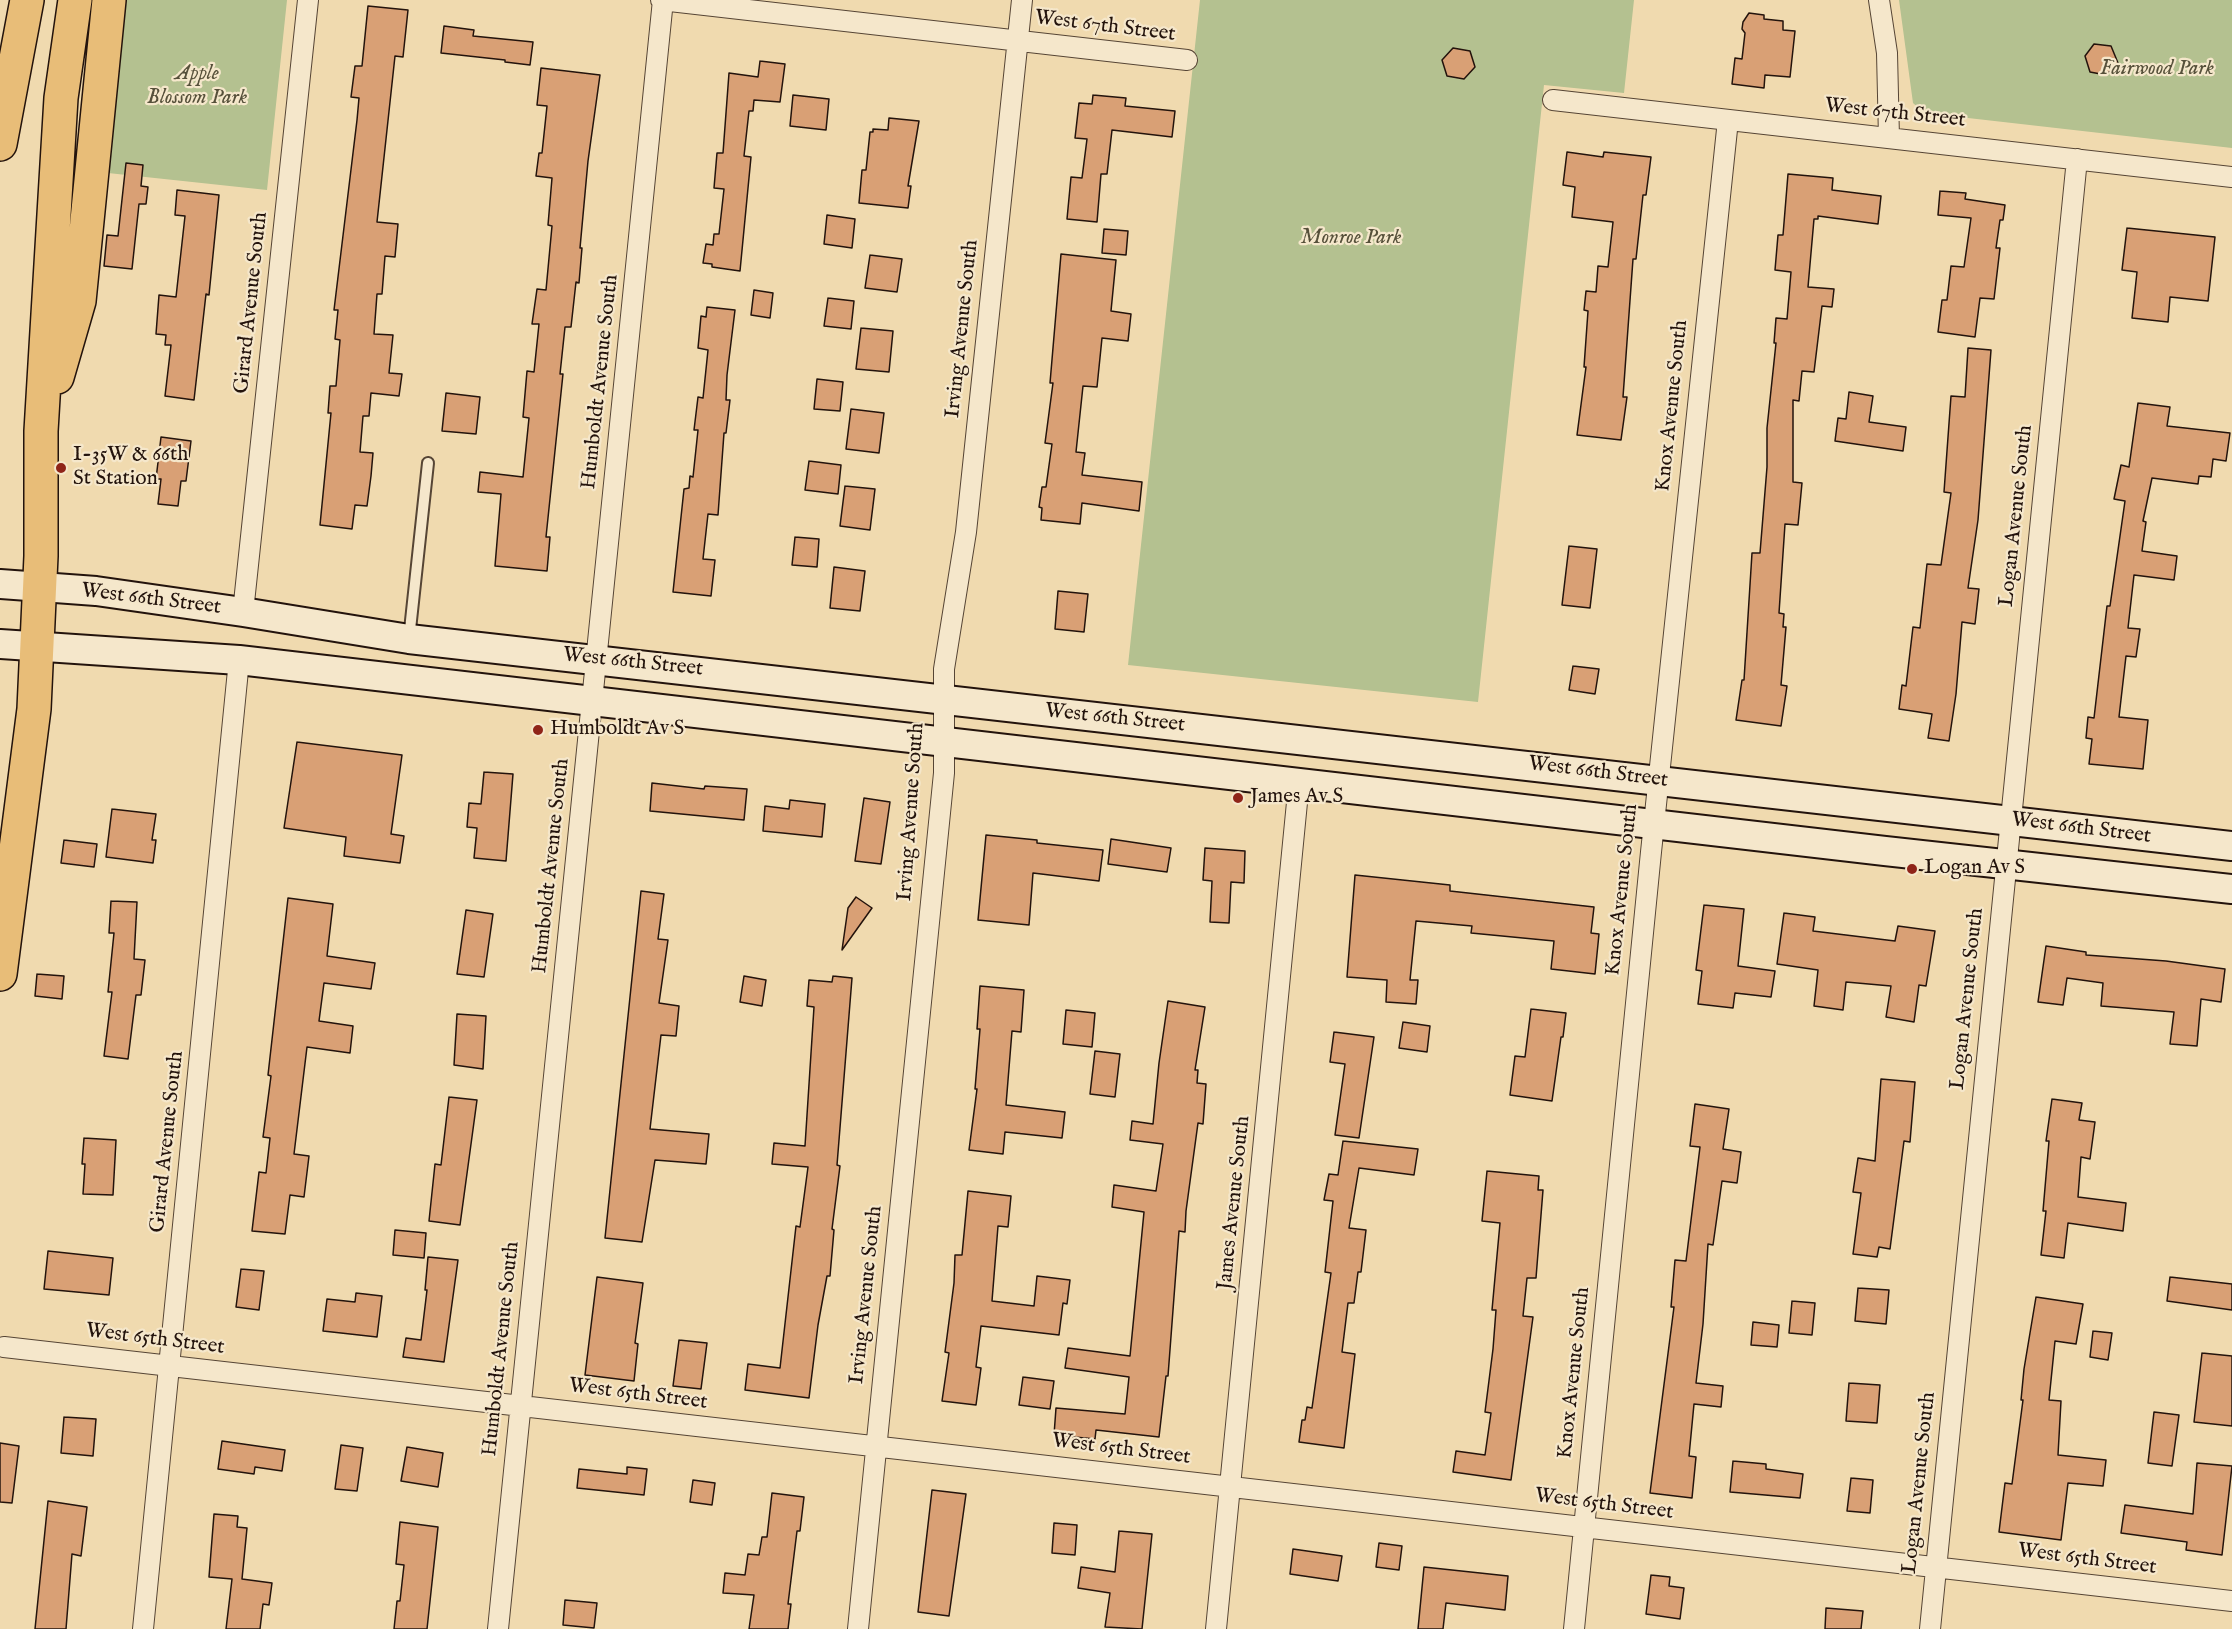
<!DOCTYPE html>
<style>
body{margin:0}
canvas{display:block;background:#f0daaf}
</style>
<canvas width="2232" height="1629"></canvas>
<script>
const ctx = document.querySelector('canvas').getContext('2d');
ctx.lineJoin = 'round';
function paint(path, color) { ctx.fillStyle = color; ctx.fill(path, 'evenodd'); }
const poly = rows => new Path2D(rows.map(r => 'M' + r).join(''));
function strokePath(path, color, width, dash) { ctx.strokeStyle = color; ctx.lineWidth = width; ctx.lineCap = dash ? 'butt' : 'round'; ctx.setLineDash(dash || []); ctx.stroke(path); }
function label(font, color, halo, rows, align = 'center') {
  ctx.font = font + ' "IM FELL English",serif'; ctx.lineWidth = 4.5; ctx.setLineDash([]); ctx.textBaseline = 'middle'; ctx.strokeStyle = halo; ctx.fillStyle = color; for (const [text, x, y, turn = 0] of rows) {
    ctx.save(); ctx.translate(x, y); ctx.rotate((+turn || 0) * Math.PI / 180); ctx.textAlign = isNaN(turn) ? turn : align; if (halo) ctx.strokeText(text, 0, 0); ctx.fillText(text, 0, 0); ctx.restore();
  }
}
const green = poly([
 [126,0,287,0,267,190,108,173],
 [1200,0,1634,0,1624,93,1544,85,1478,702,1128,665],
 [1899,0,2232,0,2232,148,1924,113,1913,103]
]);
const building = poly([
 [368,6,408,10,403,57,395,56,377,222,398,224,395,257,385,256,382,294,377,294,374,334,393,335,389,373,402,374,399,396,371,393,369,416,363,416,360,452,373,453,371,476,367,506,355,505,352,529,320,525,331,413,328,413,330,386,336,386,340,340,335,339,338,310,334,310,357,120,359,98,351,97,355,66,362,66,368,6],
 [1749,13,1764,15,1764,19,1783,21,1783,30,1795,31,1790,77,1765,75,1764,88,1732,84,1735,58,1742,59,1745,33,1742,29,1743,22,1749,13],
 [444,26,474,30,473,36,533,42,530,65,505,62,505,60,441,53,444,26],
 [2094,44,2111,46,2118,63,2106,75,2090,72,2085,56,2094,44],
 [1453,48,1470,51,1475,67,1464,79,1447,76,1442,60,1453,48],
 [760,61,785,64,780,102,754,100,753,111,749,111,744,156,751,157,740,271,712,267,712,264,703,263,706,244,713,245,714,234,719,234,724,189,714,188,717,153,723,153,729,73,758,77,760,61],
 [541,68,600,75,588,161,580,248,582,248,579,283,576,282,571,327,565,327,560,374,563,374,546,537,550,537,547,571,495,566,501,494,478,492,480,472,523,477,529,418,523,417,527,371,534,372,539,324,532,324,537,289,546,290,552,226,548,225,552,178,536,176,539,153,542,153,547,106,537,105,541,68],
 [793,95,829,99,826,130,790,126,793,95],
 [1093,95,1126,98,1125,106,1175,111,1172,137,1112,130,1107,174,1101,174,1097,222,1067,219,1071,177,1082,178,1087,139,1075,138,1079,103,1092,104,1093,95],
 [889,118,919,121,908,186,911,186,908,208,859,203,862,170,866,170,870,132,873,132,873,129,888,130,889,118],
 [1567,152,1603,157,1604,152,1651,157,1646,195,1643,195,1636,259,1633,259,1623,397,1627,397,1621,440,1577,435,1586,367,1584,367,1588,311,1584,310,1586,291,1596,292,1598,266,1608,267,1613,222,1572,217,1575,187,1563,185,1567,152],
 [126,163,143,165,141,186,148,187,146,204,139,204,132,269,104,266,107,235,118,236,126,163],
 [1788,174,1833,178,1832,190,1881,196,1878,224,1818,216,1818,219,1814,219,1808,287,1834,289,1832,307,1822,306,1814,372,1802,371,1799,401,1793,400,1793,482,1802,483,1798,525,1785,524,1779,613,1784,614,1783,627,1786,627,1781,685,1787,686,1781,726,1736,720,1742,680,1744,680,1752,553,1760,553,1767,467,1767,428,1776,343,1774,343,1776,318,1787,319,1791,272,1775,270,1778,235,1783,235,1788,174],
 [177,190,219,195,209,295,206,294,194,400,165,396,171,345,165,345,166,335,156,334,159,295,176,297,185,216,175,215,177,190],
 [1940,191,1966,193,1965,199,2005,205,2003,220,2000,220,1996,248,2000,248,1994,299,1980,298,1975,337,1938,332,1942,300,1947,300,1951,266,1964,267,1971,218,1938,215,1940,191],
 [827,215,855,219,852,248,824,244,827,215],
 [2127,228,2215,237,2208,301,2170,297,2168,322,2132,318,2137,272,2122,270,2127,228],
 [1104,229,1128,231,1126,255,1102,253,1104,229],
 [1061,254,1116,260,1111,311,1131,314,1128,341,1102,338,1097,387,1083,386,1076,452,1085,453,1082,475,1142,482,1139,511,1082,503,1080,524,1041,520,1042,508,1039,507,1042,487,1046,487,1052,444,1045,443,1053,383,1050,383,1061,254],
 [870,255,902,259,897,292,865,288,870,255],
 [754,290,773,293,770,318,751,315,754,290],
 [828,298,854,301,851,329,824,326,828,298],
 [707,307,735,310,727,375,726,400,730,400,726,433,724,433,718,515,708,514,703,559,715,560,711,596,673,592,684,489,689,488,690,476,693,477,698,430,694,430,698,397,703,398,708,350,698,348,701,316,706,317,707,307],
 [861,328,893,331,889,372,856,369,861,328],
 [1968,348,1991,350,1978,520,1968,588,1979,589,1975,624,1962,622,1956,694,1949,741,1928,738,1932,714,1899,709,1902,685,1906,686,1913,627,1920,628,1927,564,1941,565,1951,493,1944,492,1951,396,1965,397,1968,348],
 [817,379,843,382,840,411,814,409,817,379],
 [1849,392,1873,396,1869,422,1906,427,1903,451,1835,441,1838,418,1846,419,1849,392],
 [446,393,480,397,476,434,442,431,446,393],
 [2138,403,2170,407,2167,426,2230,433,2226,461,2213,459,2211,477,2199,476,2198,484,2152,478,2143,521,2146,522,2142,551,2177,556,2174,580,2134,575,2128,628,2140,629,2136,657,2126,656,2119,717,2148,720,2143,769,2089,764,2092,739,2086,738,2088,717,2094,718,2107,606,2110,606,2125,501,2114,499,2121,465,2129,467,2138,403],
 [851,409,884,413,879,453,846,449,851,409],
 [161,437,191,441,186,481,181,481,178,506,158,504,161,479,156,479,161,437],
 [809,461,841,465,838,494,805,490,809,461],
 [845,486,875,489,870,530,840,526,845,486],
 [795,537,819,539,817,567,792,565,795,537],
 [1569,546,1597,549,1590,608,1562,605,1569,546],
 [834,567,865,571,860,611,830,608,834,567],
 [1058,591,1088,594,1084,632,1055,629,1058,591],
 [1573,666,1599,669,1595,694,1569,690,1573,666],
 [297,742,402,755,391,834,404,836,400,863,344,856,346,837,284,828,297,742],
 [484,772,513,774,506,861,474,858,477,828,467,827,469,803,481,804,484,772],
 [652,783,704,789,705,786,747,789,744,820,650,811,652,783],
 [864,798,890,802,881,864,855,861,864,798],
 [790,800,825,804,822,837,763,831,765,806,789,809,790,800],
 [112,809,156,814,152,840,156,840,153,863,106,857,112,809],
 [986,835,1037,840,1037,843,1103,850,1099,881,1033,873,1029,925,978,920,986,835],
 [1111,839,1171,848,1167,872,1108,864,1111,839],
 [64,840,97,844,94,867,61,863,64,840],
 [1205,848,1245,851,1244,883,1231,882,1229,923,1210,922,1212,881,1203,880,1205,848],
 [1355,875,1450,885,1450,891,1594,907,1591,933,1599,934,1595,974,1551,969,1554,941,1471,933,1472,926,1416,921,1410,980,1418,980,1416,1004,1386,1002,1387,980,1347,977,1355,875],
 [641,891,664,894,658,939,668,940,659,1003,679,1006,676,1036,661,1035,650,1129,709,1134,706,1164,655,1160,642,1242,605,1238,641,891],
 [856,897,872,908,842,950,848,908,856,897],
 [288,898,333,904,327,956,375,963,371,989,324,983,319,1021,353,1026,350,1053,307,1047,294,1154,309,1156,304,1197,290,1195,285,1234,252,1231,259,1172,266,1173,270,1138,263,1137,271,1076,268,1075,288,898],
 [111,901,137,902,134,959,145,960,141,995,136,995,128,1059,104,1056,112,992,108,992,114,933,109,933,111,901],
 [1704,905,1744,909,1738,966,1775,971,1771,997,1735,993,1733,1008,1698,1004,1702,971,1696,970,1704,905],
 [466,910,493,914,484,977,457,974,466,910],
 [1784,913,1815,917,1813,931,1895,941,1898,926,1935,931,1926,986,1919,985,1914,1022,1886,1017,1891,986,1846,982,1843,1010,1814,1006,1818,970,1777,964,1784,913],
 [2046,946,2086,952,2086,955,2166,961,2225,969,2221,1002,2201,999,2197,1046,2170,1044,2174,1012,2101,1006,2103,983,2067,978,2063,1005,2038,1002,2046,946],
 [37,974,64,976,62,999,35,996,37,974],
 [744,976,766,980,762,1006,740,1002,744,976],
 [833,976,852,978,837,1165,840,1166,832,1229,834,1230,830,1276,827,1276,818,1325,809,1398,745,1390,748,1364,780,1368,796,1226,800,1227,808,1167,772,1164,774,1143,805,1146,814,1007,807,1006,809,980,832,982,833,976],
 [980,986,1024,990,1021,1032,1012,1031,1006,1105,1065,1112,1062,1138,1005,1132,1003,1154,969,1150,977,1089,975,1089,980,1029,977,1029,980,986],
 [1168,1001,1205,1007,1195,1070,1198,1070,1197,1083,1206,1084,1203,1124,1198,1123,1186,1211,1185,1232,1179,1231,1168,1376,1166,1376,1159,1437,1096,1430,1095,1439,1054,1435,1056,1408,1125,1414,1129,1377,1065,1368,1068,1348,1130,1356,1144,1212,1112,1207,1114,1185,1156,1191,1163,1144,1130,1140,1132,1121,1153,1124,1159,1063,1168,1001],
 [1531,1009,1566,1013,1563,1037,1561,1037,1552,1101,1510,1095,1515,1056,1525,1057,1531,1009],
 [1066,1010,1095,1013,1092,1047,1063,1044,1066,1010],
 [457,1014,486,1016,483,1069,454,1065,457,1014],
 [1403,1022,1430,1026,1427,1052,1399,1048,1403,1022],
 [1334,1032,1374,1037,1359,1138,1335,1135,1345,1064,1330,1062,1334,1032],
 [1095,1051,1120,1054,1115,1097,1090,1094,1095,1051],
 [1881,1079,1915,1082,1910,1142,1904,1141,1890,1249,1879,1247,1877,1257,1853,1254,1861,1193,1853,1192,1858,1158,1875,1161,1881,1079],
 [449,1097,477,1100,460,1225,429,1221,435,1164,441,1165,449,1097],
 [2052,1099,2082,1103,2079,1120,2095,1122,2090,1159,2081,1157,2078,1197,2126,1203,2123,1231,2068,1223,2064,1258,2041,1255,2046,1211,2043,1211,2049,1141,2046,1141,2052,1099],
 [1695,1104,1729,1109,1723,1149,1741,1152,1737,1183,1722,1181,1713,1245,1708,1244,1703,1324,1696,1383,1723,1386,1721,1407,1694,1404,1689,1456,1696,1457,1692,1498,1650,1493,1674,1307,1671,1307,1675,1260,1686,1261,1700,1147,1690,1146,1695,1104],
 [84,1138,116,1140,113,1195,83,1194,85,1164,82,1164,84,1138],
 [1343,1141,1418,1149,1414,1175,1359,1168,1349,1228,1366,1230,1361,1272,1358,1272,1354,1303,1348,1303,1342,1352,1355,1354,1344,1448,1299,1442,1302,1420,1305,1420,1307,1407,1312,1408,1331,1273,1325,1272,1333,1201,1324,1200,1329,1174,1338,1175,1343,1141],
 [1487,1171,1539,1176,1538,1190,1543,1190,1536,1278,1527,1278,1523,1316,1533,1317,1511,1480,1453,1472,1456,1451,1485,1455,1491,1413,1485,1412,1493,1349,1496,1310,1492,1310,1500,1223,1482,1221,1487,1171],
 [968,1191,1011,1196,1008,1227,998,1226,992,1301,1034,1306,1037,1276,1070,1280,1067,1304,1063,1303,1059,1335,981,1326,976,1367,981,1368,976,1405,942,1401,949,1353,945,1352,954,1283,955,1255,962,1255,968,1191],
 [395,1230,426,1233,424,1258,393,1255,395,1230],
 [48,1251,113,1258,109,1295,44,1289,48,1251],
 [428,1257,458,1260,444,1362,403,1357,406,1338,421,1340,427,1290,425,1290,428,1257],
 [241,1269,264,1271,259,1310,236,1307,241,1269],
 [597,1277,643,1283,635,1343,638,1344,634,1381,585,1375,597,1277],
 [2170,1277,2232,1284,2232,1310,2167,1301,2170,1277],
 [1858,1288,1889,1290,1886,1324,1855,1321,1858,1288],
 [356,1293,382,1296,377,1337,323,1331,327,1299,355,1302,356,1293],
 [2036,1297,2083,1304,2076,1344,2055,1341,2049,1400,2061,1401,2058,1455,2106,1460,2103,1486,2068,1483,2061,1540,1999,1532,2005,1483,2012,1484,2023,1400,2021,1400,2024,1369,2036,1297],
 [1792,1301,1815,1303,1812,1335,1789,1333,1792,1301],
 [1753,1322,1779,1325,1777,1347,1751,1345,1753,1322],
 [2093,1331,2112,1333,2108,1360,2090,1357,2093,1331],
 [679,1340,707,1343,701,1389,673,1386,679,1340],
 [2202,1353,2232,1356,2232,1426,2194,1422,2202,1353],
 [1023,1377,1054,1381,1050,1409,1019,1405,1023,1377],
 [1849,1383,1880,1385,1877,1423,1846,1421,1849,1383],
 [2154,1412,2179,1415,2172,1466,2148,1463,2154,1412],
 [64,1417,96,1419,93,1456,61,1453,64,1417],
 [222,1441,285,1450,282,1471,255,1467,254,1474,218,1469,222,1441],
 [0,1443,19,1446,12,1503,0,1502,0,1443],
 [341,1445,363,1448,357,1491,335,1489,341,1445],
 [407,1447,443,1453,438,1487,401,1481,407,1447],
 [1733,1461,1766,1464,1766,1469,1803,1474,1800,1498,1730,1492,1733,1461],
 [2197,1463,2232,1466,2222,1555,2186,1550,2187,1542,2121,1533,2125,1505,2193,1514,2197,1463],
 [627,1467,647,1469,644,1495,577,1488,579,1469,627,1474,627,1467],
 [1851,1478,1873,1480,1870,1513,1847,1511,1851,1478],
 [693,1480,715,1483,712,1505,690,1502,693,1480],
 [932,1490,966,1494,949,1616,918,1612,932,1490],
 [772,1493,804,1497,800,1531,797,1531,788,1604,791,1604,788,1629,749,1629,754,1595,723,1593,725,1573,745,1575,748,1554,759,1555,762,1537,767,1537,772,1493],
 [48,1501,87,1507,81,1556,72,1554,66,1629,35,1629,48,1501],
 [214,1514,238,1516,237,1527,247,1528,242,1579,272,1583,269,1605,263,1604,260,1629,226,1629,232,1579,209,1577,214,1514],
 [400,1522,438,1527,427,1629,394,1629,397,1601,400,1601,404,1565,396,1564,400,1522],
 [1054,1523,1077,1525,1075,1555,1052,1553,1054,1523],
 [1119,1531,1152,1534,1142,1629,1105,1627,1110,1593,1078,1588,1081,1567,1115,1572,1119,1531],
 [1379,1543,1402,1546,1399,1570,1376,1567,1379,1543],
 [1293,1549,1342,1556,1338,1581,1290,1574,1293,1549],
 [1424,1567,1508,1576,1505,1610,1446,1603,1443,1629,1418,1629,1424,1567],
 [1651,1575,1670,1577,1669,1586,1684,1588,1680,1619,1646,1614,1651,1575],
 [565,1600,597,1603,594,1628,563,1625,565,1600],
 [1826,1608,1863,1611,1861,1629,1825,1629,1826,1608]
]);
const lane = poly([
 [409,639,428,463]
]);
const street = poly([
 [661,0,1187,60],
 [1879,0,1887,53,1889,138],
 [1553,100,2232,177],
 [243,612,308,0],
 [4,1347,2232,1601],
 [143,1629,239,660],
 [498,1629,663,0],
 [858,1629,944,773,944,669,966,532,1022,0],
 [1216,1629,1299,782],
 [1574,1629,1651,852,1728,120],
 [1930,1629,2077,159]
]);
const secondary = poly([
 [0,584,96,591,243,612,409,639,2232,846],
 [0,644,239,660,1885,851,2232,889]
]);
const highway = poly([
 [0,144,27,0],
 [57,377,79,301,109,0],
 [0,974,34,709,41,556,41,431,61,98,75,0]
]);
const markers = [
 [61,468,6,"#8f2418"],
 [538,730,6,"#8f2418"],
 [1238,798,6,"#8f2418"],
 [1912,869,6,"#8f2418"]
];
const streetNames = [
 ["West 67th Street",1105,27,7],
 ["West 67th Street",1895,114,6],
 ["Girard Avenue South",252,303,-84],
 ["Irving Avenue South",963,329,-84],
 ["Humboldt Avenue South",601,382,-84],
 ["Knox Avenue South",1673,406,-84],
 ["Logan Avenue South",2017,516,-84],
 ["West 66th Street",151,600,7],
 ["West 66th Street",633,663,6],
 ["West 66th Street",1115,719,6],
 ["West 66th Street",1598,773,7],
 ["Irving Avenue South",912,812,-86],
 ["West 66th Street",2081,829,7],
 ["Humboldt Avenue South",552,866,-84],
 ["Knox Avenue South",1623,890,-84],
 ["Logan Avenue South",1968,999,-84],
 ["Girard Avenue South",168,1142,-84],
 ["James Avenue South",1235,1203,-84],
 ["Irving Avenue South",867,1295,-84],
 ["West 65th Street",155,1340,7],
 ["Humboldt Avenue South",502,1349,-84],
 ["Knox Avenue South",1575,1373,-84],
 ["West 65th Street",638,1395,7],
 ["West 65th Street",1121,1450,7],
 ["Logan Avenue South",1920,1483,-84],
 ["West 65th Street",1604,1505,7],
 ["West 65th Street",2087,1560,7]
];
const parkNames = [
 ["Fairwood Park",2157,70],
 ["Apple",197,75],
 ["Blossom Park",197,99],
 ["Monroe Park",1351,239]
];
const poiNames = [
 ["I-35W & 66th",73,456],
 ["St Station",73,480],
 ["Humboldt Av S",550,730],
 ["James Av S",1250,798],
 ["Logan Av S",1924,869]
];
paint(green, '#b4c190');
paint(building, '#d9a075');
strokePath(building, '#23130c', 1.5);
strokePath(lane, '#564535', 14);
strokePath(street, '#564535', 22);
strokePath(secondary, '#23130c', 32);
strokePath(highway, '#23130c', 36);
strokePath(lane, '#f5e7cb', 10);
strokePath(street, '#f5e7cb', 20);
strokePath(secondary, '#f5e7cb', 28);
strokePath(highway, '#e8bd78', 33);
for (const [x, y, r, color] of markers) { const dot = new Path2D(); dot.arc(x, y, r, 0, 2 * Math.PI); ctx.fillStyle = color; ctx.fill(dot); strokePath(dot, '#f5e7cb', 2); }
label('21px', '#23130c', '#f5e7cb', streetNames);
label('italic 21px', '#56503a', '#f5e7cb', parkNames);
label('21px', '#23130c', '#f5e7cb', poiNames, 'left');
</script>
